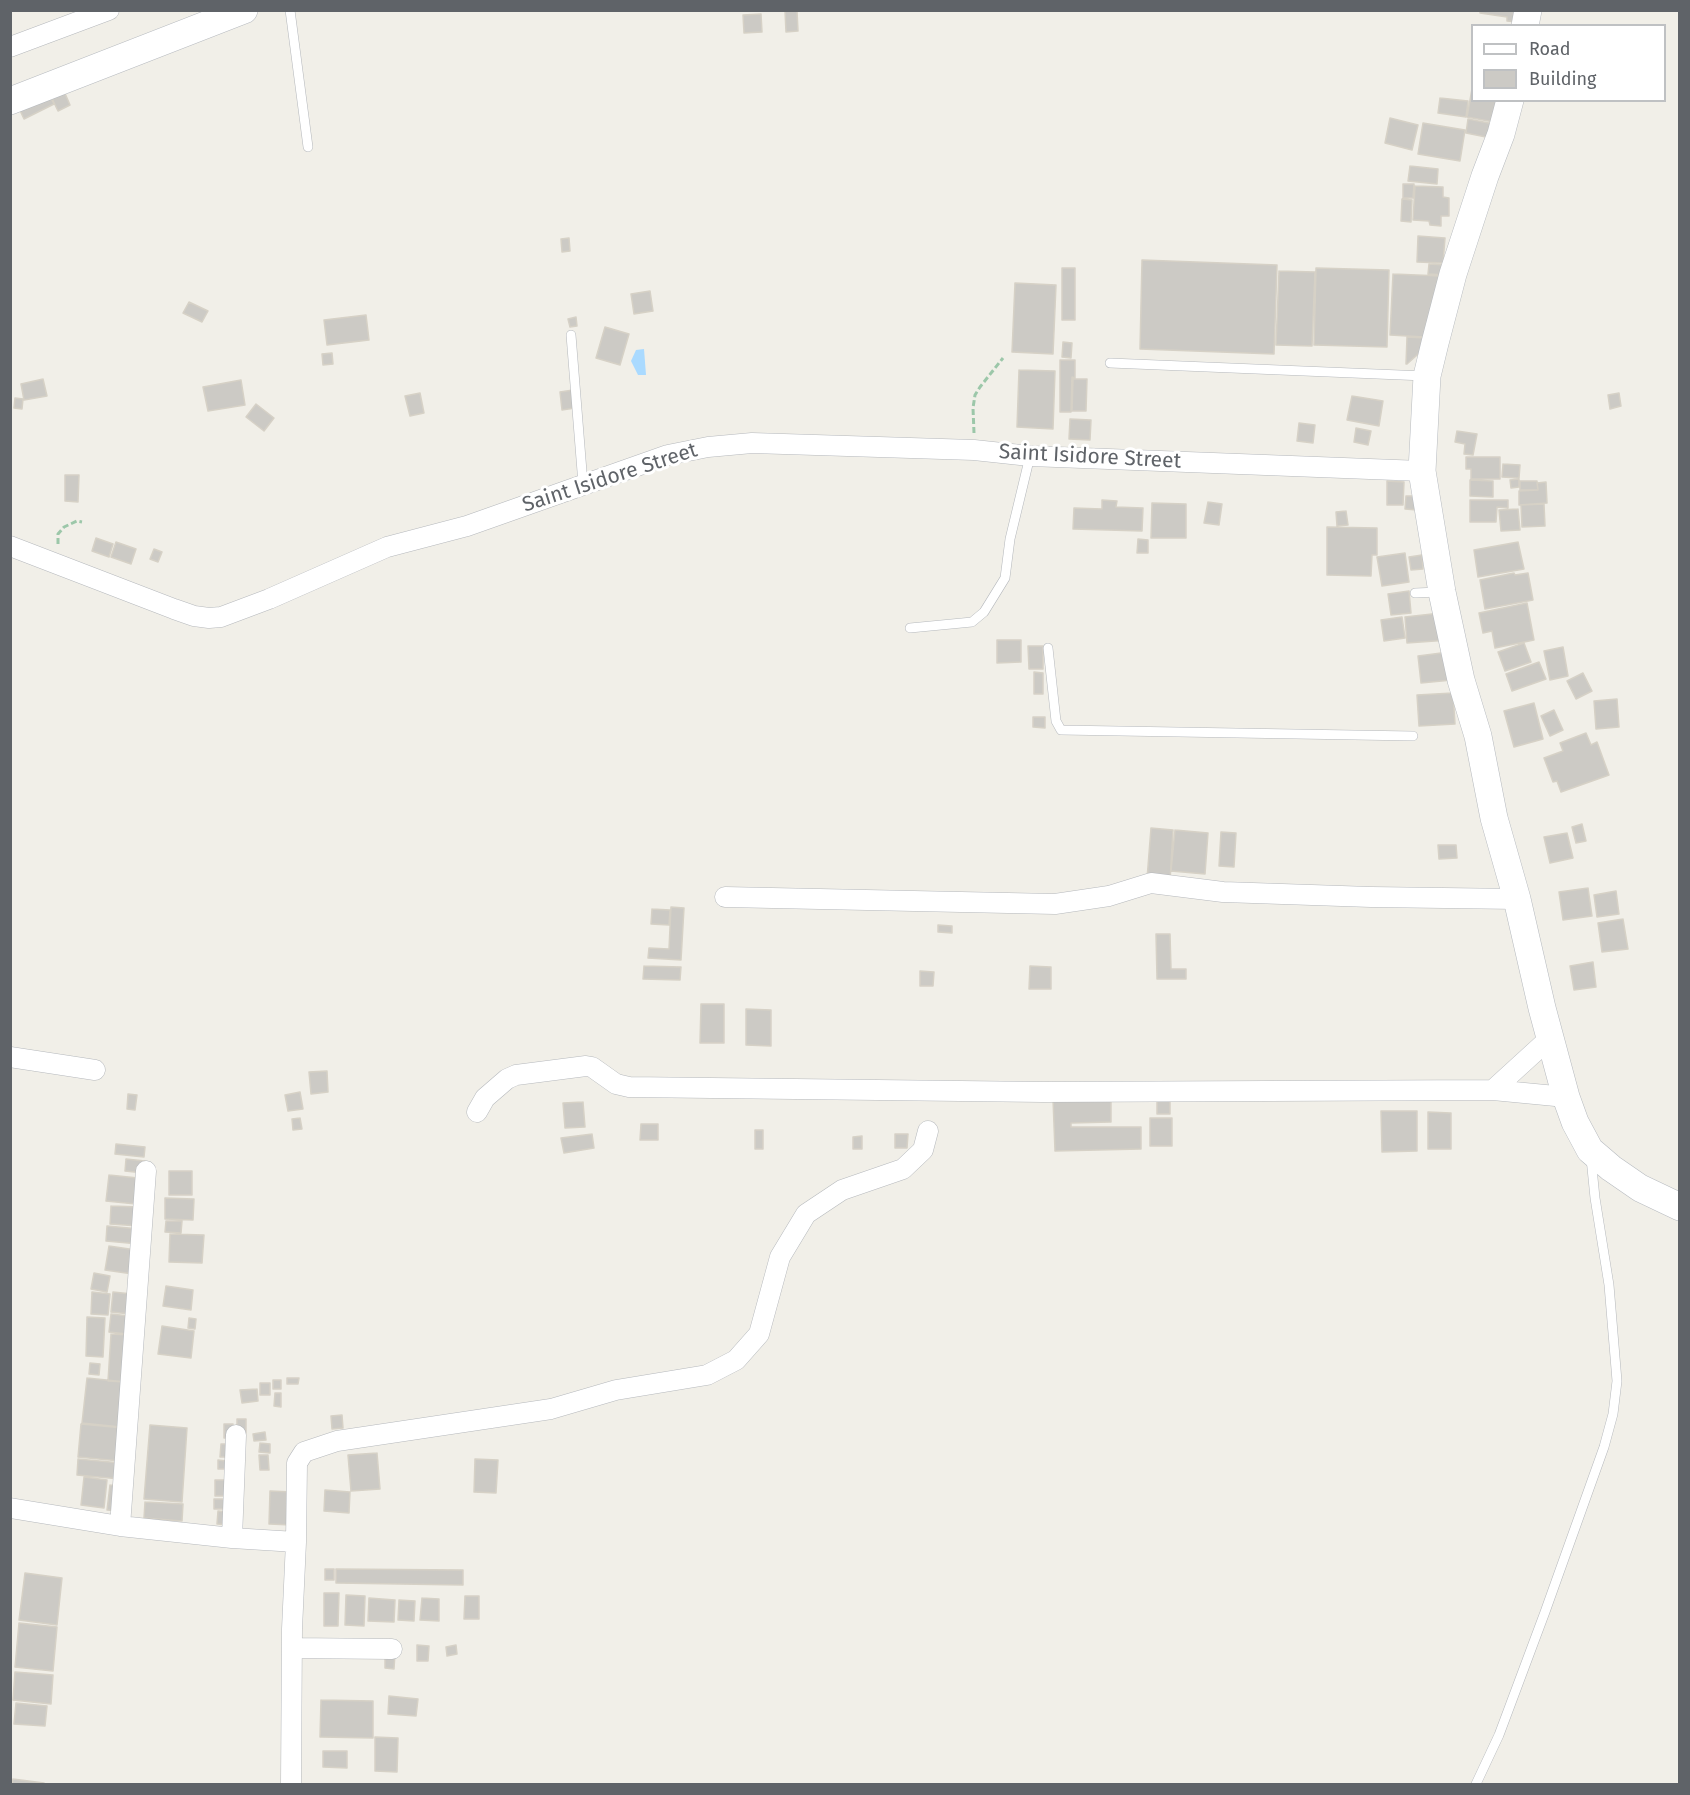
<!DOCTYPE html>
<style>
body{margin:0}
#map{position:relative;width:1690px;height:1795px;overflow:hidden;background:#f1efe8;font-family:"Fira Sans",sans-serif}
canvas{display:block}
.frame{position:absolute;inset:0;border:12px solid #5f6368;pointer-events:none}
.legend{position:absolute;left:1471px;top:24px;width:195px;height:78px;box-sizing:border-box;background:#fff;border:2px solid #bfc1c3;margin:0;padding:8px 10px;list-style:none;font-size:18px;color:#5f6368}
.legend li{display:flex;align-items:center;gap:12px;height:30px}
.legend b{width:30px;border:2px solid #bfc1c3}
</style>
<div id="map">
<canvas width="1690" height="1795"></canvas>
<div class="frame"></div>
<ul class="legend">
<li><b style="height:8px;background:#fff"></b>Road</li>
<li><b style="height:16px;background:#cccac5"></b>Building</li>
</ul>
</div>
<script>
const ctx = document.querySelector('canvas').getContext('2d');
ctx.lineJoin = 'round';
function paint(path, color) { ctx.fillStyle = color; ctx.fill(path, 'evenodd'); }
const poly = rows => new Path2D(rows.map(r => 'M' + r).join(''));
function strokePath(path, color, width, dash) { ctx.strokeStyle = color; ctx.lineWidth = width; ctx.lineCap = dash ? 'butt' : 'round'; ctx.setLineDash(dash || []); ctx.stroke(path); }
function label(font, color, halo, rows, align = 'center') {
  ctx.font = font + ' "Fira Sans",sans-serif'; ctx.lineWidth = 6; ctx.setLineDash([]); ctx.textBaseline = 'middle'; ctx.strokeStyle = halo; ctx.fillStyle = color; for (const [text, x, y, turn = 0] of rows) {
    ctx.save(); ctx.translate(x, y); ctx.rotate((+turn || 0) * Math.PI / 180); ctx.textAlign = isNaN(turn) ? turn : align; if (halo) ctx.strokeText(text, 0, 0); ctx.fillText(text, 0, 0); ctx.restore();
  }
}
const water = poly([
 [644,349,646,375,638,375,631,361,636,350]
]);
const building = poly([
 [1480,10,1519,10,1518,22,1507,21,1507,17,1480,13,1480,10],
 [785,11,797,11,798,31,786,32,785,11],
 [761,14,762,32,744,33,743,15,761,14],
 [61,84,70,105,58,111,48,90,61,84],
 [1472,89,1472,100,1503,100,1499,123,1467,117,1472,89],
 [47,90,54,104,24,119,17,104,47,90],
 [1440,98,1468,101,1466,117,1438,113,1440,98],
 [1390,118,1418,125,1412,150,1385,143,1390,118],
 [1468,119,1494,124,1491,138,1466,133,1468,119],
 [1423,123,1465,130,1460,161,1418,154,1423,123],
 [1410,166,1438,169,1437,184,1408,181,1410,166],
 [1403,184,1414,184,1413,198,1403,198,1403,184],
 [1415,186,1443,187,1443,197,1449,198,1449,216,1441,216,1441,226,1430,225,1429,221,1413,220,1415,186],
 [1402,199,1412,200,1411,222,1401,221,1402,199],
 [1418,236,1445,238,1443,263,1417,262,1418,236],
 [569,238,570,251,562,252,561,239,569,238],
 [1142,260,1277,265,1274,354,1140,349,1142,260],
 [1429,264,1447,265,1447,275,1428,274,1429,264],
 [1062,268,1075,268,1075,320,1062,320,1062,268],
 [1316,268,1389,270,1387,347,1314,345,1316,268],
 [1279,271,1315,272,1312,346,1276,345,1279,271],
 [1393,274,1441,276,1425,337,1390,335,1393,274],
 [1015,283,1056,285,1053,354,1012,352,1015,283],
 [650,291,653,311,634,314,631,294,650,291],
 [189,302,208,311,202,322,183,313,189,302],
 [366,315,369,340,327,345,324,320,366,315],
 [576,317,577,326,570,327,568,319,576,317],
 [605,327,629,334,620,365,596,358,605,327],
 [1407,337,1426,338,1425,348,1407,364,1406,364,1407,337],
 [1063,342,1072,343,1071,358,1062,357,1063,342],
 [332,353,333,364,323,365,322,354,332,353],
 [1060,360,1075,360,1075,378,1072,377,1071,412,1060,412,1060,360],
 [1019,370,1055,371,1053,429,1017,427,1019,370],
 [43,379,47,396,24,400,21,384,43,379],
 [1073,379,1087,379,1086,411,1072,411,1073,379],
 [241,380,245,405,208,411,203,387,241,380],
 [573,390,575,408,562,410,560,392,573,390],
 [420,393,424,413,410,416,405,396,420,393],
 [1619,393,1621,406,1610,409,1608,395,1619,393],
 [1352,396,1383,401,1379,426,1347,420,1352,396],
 [15,398,23,399,22,409,14,408,15,398],
 [256,404,274,418,264,431,246,417,256,404],
 [1070,419,1091,420,1090,440,1069,439,1070,419],
 [1299,423,1315,425,1313,443,1297,441,1299,423],
 [1356,428,1371,431,1368,445,1354,442,1356,428],
 [1457,431,1477,434,1473,455,1464,454,1465,444,1455,442,1457,431],
 [1466,457,1500,457,1500,479,1471,479,1471,469,1466,469,1466,457],
 [1503,464,1520,465,1519,478,1502,477,1503,464],
 [65,475,79,475,78,502,65,501,65,475],
 [1519,479,1519,487,1511,488,1510,480,1519,479],
 [1470,480,1493,481,1493,497,1470,496,1470,480],
 [1387,481,1404,482,1403,505,1387,505,1387,481],
 [1520,481,1537,481,1538,490,1520,490,1520,481],
 [1546,482,1547,503,1519,505,1519,491,1538,490,1537,483,1546,482],
 [1406,496,1417,496,1417,510,1405,509,1406,496],
 [1102,500,1117,501,1116,507,1143,508,1142,531,1073,529,1074,508,1102,509,1102,500],
 [1470,500,1508,500,1508,508,1497,507,1496,522,1470,522,1470,500],
 [1208,502,1222,504,1219,525,1204,523,1208,502],
 [1152,503,1186,504,1186,538,1151,538,1152,503],
 [1544,504,1545,526,1522,527,1521,505,1544,504],
 [1518,509,1520,530,1501,531,1499,510,1518,509],
 [1346,511,1348,525,1337,526,1336,512,1346,511],
 [1327,527,1377,528,1377,555,1372,555,1371,576,1327,575,1327,527],
 [96,538,113,544,109,557,92,551,96,538],
 [1138,539,1148,540,1148,553,1137,553,1138,539],
 [116,542,136,549,131,564,111,557,116,542],
 [1518,542,1524,569,1478,577,1474,550,1518,542],
 [154,549,162,552,158,562,150,559,154,549],
 [1405,553,1409,582,1382,586,1377,557,1405,553],
 [1422,555,1423,569,1411,570,1409,557,1422,555],
 [1514,573,1515,575,1528,573,1533,600,1485,609,1480,580,1514,573],
 [1409,591,1411,613,1391,615,1388,594,1409,591],
 [1527,603,1534,640,1495,648,1492,631,1483,633,1479,613,1527,603],
 [1441,613,1449,640,1407,643,1405,617,1441,613],
 [1402,617,1405,638,1384,641,1381,620,1402,617],
 [997,640,1021,640,1021,662,997,663,997,640],
 [1524,643,1531,662,1505,671,1498,652,1524,643],
 [1028,646,1043,646,1043,669,1029,669,1028,646],
 [1563,647,1568,676,1550,680,1544,651,1563,647],
 [1449,652,1452,680,1421,683,1418,656,1449,652],
 [1539,662,1546,679,1512,691,1506,674,1539,662],
 [1034,672,1043,673,1043,694,1034,694,1034,672],
 [1583,673,1592,691,1576,699,1567,681,1583,673],
 [1453,693,1455,724,1419,726,1417,695,1453,693],
 [1617,699,1619,727,1596,729,1594,701,1617,699],
 [1534,703,1543,739,1514,747,1504,711,1534,703],
 [1554,710,1563,730,1550,736,1541,716,1554,710],
 [1033,717,1045,717,1045,728,1033,727,1033,717],
 [1586,733,1591,745,1597,742,1609,775,1561,792,1557,781,1553,782,1544,758,1563,751,1560,743,1586,733],
 [1582,824,1586,841,1576,843,1572,827,1582,824],
 [1151,828,1173,830,1170,881,1147,879,1151,828],
 [1175,830,1208,833,1205,874,1171,871,1175,830],
 [1221,832,1236,833,1234,867,1219,866,1221,832],
 [1567,833,1573,858,1550,863,1544,837,1567,833],
 [1438,845,1456,845,1457,858,1439,859,1438,845],
 [1588,888,1592,916,1563,920,1559,892,1588,888],
 [1616,891,1619,914,1597,917,1594,895,1616,891],
 [671,907,684,908,681,960,648,958,649,948,669,949,671,907],
 [652,909,670,910,669,925,651,924,652,909],
 [1623,919,1628,949,1602,952,1598,923,1623,919],
 [938,925,952,926,952,933,938,932,938,925],
 [1156,934,1170,934,1171,969,1186,969,1186,979,1157,979,1156,934],
 [1593,962,1596,987,1574,990,1570,966,1593,962],
 [644,966,681,967,680,980,643,979,644,966],
 [1030,966,1051,967,1051,989,1029,989,1030,966],
 [920,971,934,972,933,986,920,986,920,971],
 [701,1004,724,1004,724,1043,700,1043,701,1004],
 [746,1009,771,1010,771,1046,746,1045,746,1009],
 [327,1071,328,1092,311,1094,309,1072,327,1071],
 [300,1092,303,1109,288,1111,285,1095,300,1092],
 [128,1094,137,1095,135,1110,127,1109,128,1094],
 [1111,1098,1111,1122,1071,1123,1071,1127,1141,1127,1141,1149,1055,1151,1053,1099,1111,1098],
 [1157,1101,1170,1101,1170,1114,1157,1114,1157,1101],
 [583,1102,585,1127,565,1128,563,1103,583,1102],
 [1381,1111,1417,1111,1417,1151,1382,1152,1381,1111],
 [1428,1112,1451,1113,1451,1149,1428,1149,1428,1112],
 [300,1118,302,1129,293,1130,292,1119,300,1118],
 [1150,1118,1172,1118,1172,1146,1150,1146,1150,1118],
 [641,1124,658,1124,658,1140,640,1140,641,1124],
 [755,1130,763,1130,763,1149,755,1149,755,1130],
 [592,1134,594,1148,564,1153,561,1138,592,1134],
 [895,1134,908,1134,907,1148,895,1148,895,1134],
 [862,1136,862,1149,853,1149,853,1137,862,1136],
 [116,1144,145,1147,144,1157,115,1154,116,1144],
 [126,1159,145,1161,144,1173,125,1171,126,1159],
 [169,1171,192,1171,192,1195,169,1195,169,1171],
 [109,1175,138,1178,136,1204,106,1201,109,1175],
 [165,1198,194,1199,193,1220,165,1219,165,1198],
 [111,1206,140,1207,139,1226,110,1224,111,1206],
 [166,1221,182,1221,181,1233,165,1232,166,1221],
 [107,1226,140,1229,139,1244,106,1241,107,1226],
 [170,1234,204,1235,202,1263,169,1262,170,1234],
 [109,1246,136,1250,133,1274,105,1270,109,1246],
 [94,1273,110,1276,107,1292,91,1289,94,1273],
 [166,1286,193,1290,191,1310,163,1306,166,1286],
 [92,1292,110,1294,108,1315,91,1314,92,1292],
 [113,1292,132,1294,130,1314,111,1312,113,1292],
 [111,1314,129,1316,127,1334,109,1332,111,1314],
 [87,1317,105,1318,103,1357,86,1356,87,1317],
 [189,1318,196,1319,195,1329,188,1328,189,1318],
 [162,1326,194,1331,191,1358,158,1354,162,1326],
 [111,1334,130,1335,127,1382,108,1381,111,1334],
 [90,1363,100,1364,99,1375,89,1374,90,1363],
 [87,1378,126,1382,121,1427,82,1423,87,1378],
 [287,1378,299,1378,298,1384,287,1384,287,1378],
 [273,1380,281,1380,281,1389,273,1389,273,1380],
 [260,1383,270,1383,270,1395,260,1395,260,1383],
 [257,1389,258,1401,242,1403,240,1390,257,1389],
 [275,1393,281,1393,281,1407,274,1406,275,1393],
 [342,1415,343,1428,332,1429,331,1416,342,1415],
 [237,1419,246,1419,246,1433,237,1433,237,1419],
 [81,1424,123,1428,120,1461,78,1457,81,1424],
 [224,1424,233,1424,233,1438,224,1438,224,1424],
 [150,1425,187,1428,182,1502,144,1499,150,1425],
 [265,1432,266,1440,254,1441,253,1434,265,1432],
 [260,1443,270,1444,270,1453,259,1452,260,1443],
 [221,1444,229,1444,229,1457,220,1457,221,1444],
 [377,1453,380,1489,351,1491,348,1455,377,1453],
 [259,1455,268,1455,269,1470,260,1470,259,1455],
 [78,1459,121,1463,120,1479,77,1475,78,1459],
 [475,1459,498,1460,496,1493,474,1492,475,1459],
 [218,1460,227,1461,227,1469,218,1469,218,1460],
 [84,1477,107,1480,104,1508,81,1505,84,1477],
 [215,1480,228,1480,229,1496,215,1496,215,1480],
 [110,1485,122,1486,120,1511,107,1510,110,1485],
 [325,1490,350,1492,349,1513,324,1511,325,1490],
 [270,1491,293,1492,292,1525,269,1524,270,1491],
 [214,1499,229,1499,229,1509,214,1509,214,1499],
 [145,1502,183,1504,182,1521,144,1518,145,1502],
 [218,1511,229,1512,229,1525,217,1524,218,1511],
 [325,1569,334,1569,334,1580,325,1580,325,1569],
 [336,1569,463,1570,463,1585,336,1583,336,1569],
 [25,1573,62,1578,57,1625,19,1620,25,1573],
 [324,1593,339,1593,338,1626,324,1626,324,1593],
 [346,1595,365,1596,364,1626,345,1625,346,1595],
 [465,1596,479,1596,479,1619,464,1619,465,1596],
 [369,1598,395,1600,394,1622,368,1621,369,1598],
 [422,1598,439,1599,439,1621,420,1620,422,1598],
 [399,1600,415,1601,414,1621,398,1620,399,1600],
 [19,1623,57,1627,53,1671,15,1667,19,1623],
 [417,1645,429,1646,428,1661,417,1661,417,1645],
 [456,1645,457,1654,447,1656,446,1647,456,1645],
 [385,1653,395,1653,394,1669,385,1668,385,1653],
 [15,1672,53,1675,51,1704,13,1700,15,1672],
 [389,1696,418,1699,416,1716,388,1714,389,1696],
 [321,1700,373,1701,373,1738,320,1737,321,1700],
 [16,1703,47,1706,45,1726,14,1724,16,1703],
 [375,1737,398,1738,397,1772,375,1771,375,1737],
 [323,1751,347,1751,347,1768,323,1767,323,1751],
 [13,1779,44,1783,43,1784,12,1784,13,1779]
]);
const path = poly([
 [974,433,973,408,975,395,980,387,1003,358],
 [58,544,58,534,64,527,77,521,82,522]
]);
const lane = poly([
 [290,10,308,147],
 [571,335,583,484],
 [1110,363,1425,376],
 [1415,593,1439,592],
 [910,628,972,622,984,612,1005,578,1010,539,1030,456],
 [1048,648,1056,721,1061,730,1413,736],
 [1476,1784,1499,1735,1545,1612,1604,1447,1613,1414,1617,1381,1609,1285,1595,1198,1591,1158]
]);
const street = poly([
 [10,47,109,10],
 [10,546,174,609,194,616,209,618,221,617,269,599,387,547,467,526,668,455,708,447,752,443,974,450,1030,456,1422,471],
 [725,897,1055,904,1109,896,1151,883,1223,892,1371,897,1517,899],
 [10,1057,95,1070],
 [1493,1090,1550,1038],
 [477,1112,485,1098,507,1079,516,1075,586,1066,592,1067,616,1084,629,1087,1043,1092,1493,1090,1566,1097],
 [10,1508,120,1526,232,1538,296,1542,292,1629,291,1784],
 [120,1526,146,1171],
 [232,1538,236,1435],
 [296,1542,297,1463,304,1452,337,1441,551,1409,616,1390,707,1375,736,1360,759,1334,780,1257,806,1214,842,1190,903,1169,923,1150,928,1131],
 [292,1648,392,1649]
]);
const secondary = poly([
 [1525,26,1528,10],
 [1510,100,1501,134,1485,176,1453,274,1435,343,1427,376,1422,471,1442,592,1461,680,1478,736,1494,818,1517,899,1542,1008,1566,1097,1575,1122,1590,1150,1611,1168,1640,1188,1680,1207],
 [10,101,244,10]
]);
const streetNames = [
 ["Saint Isidore Street",1090,457,3],
 ["Saint Isidore Street",610,478,-18]
];
paint(water, '#aadaff');
paint(building, '#cccac5');
strokePath(building, '#d6d1c6', 1.5);
strokePath(lane, '#b5b8bc', 10);
strokePath(street, '#b5b8bc', 21);
strokePath(secondary, '#b6babf', 28);
strokePath(path, '#9cc7a9', 3, [6, 3]);
strokePath(lane, '#fff', 9);
strokePath(street, '#fff', 20);
strokePath(secondary, '#fff', 27);
label('21px', '#5f6368', '#fff', streetNames);
</script>
